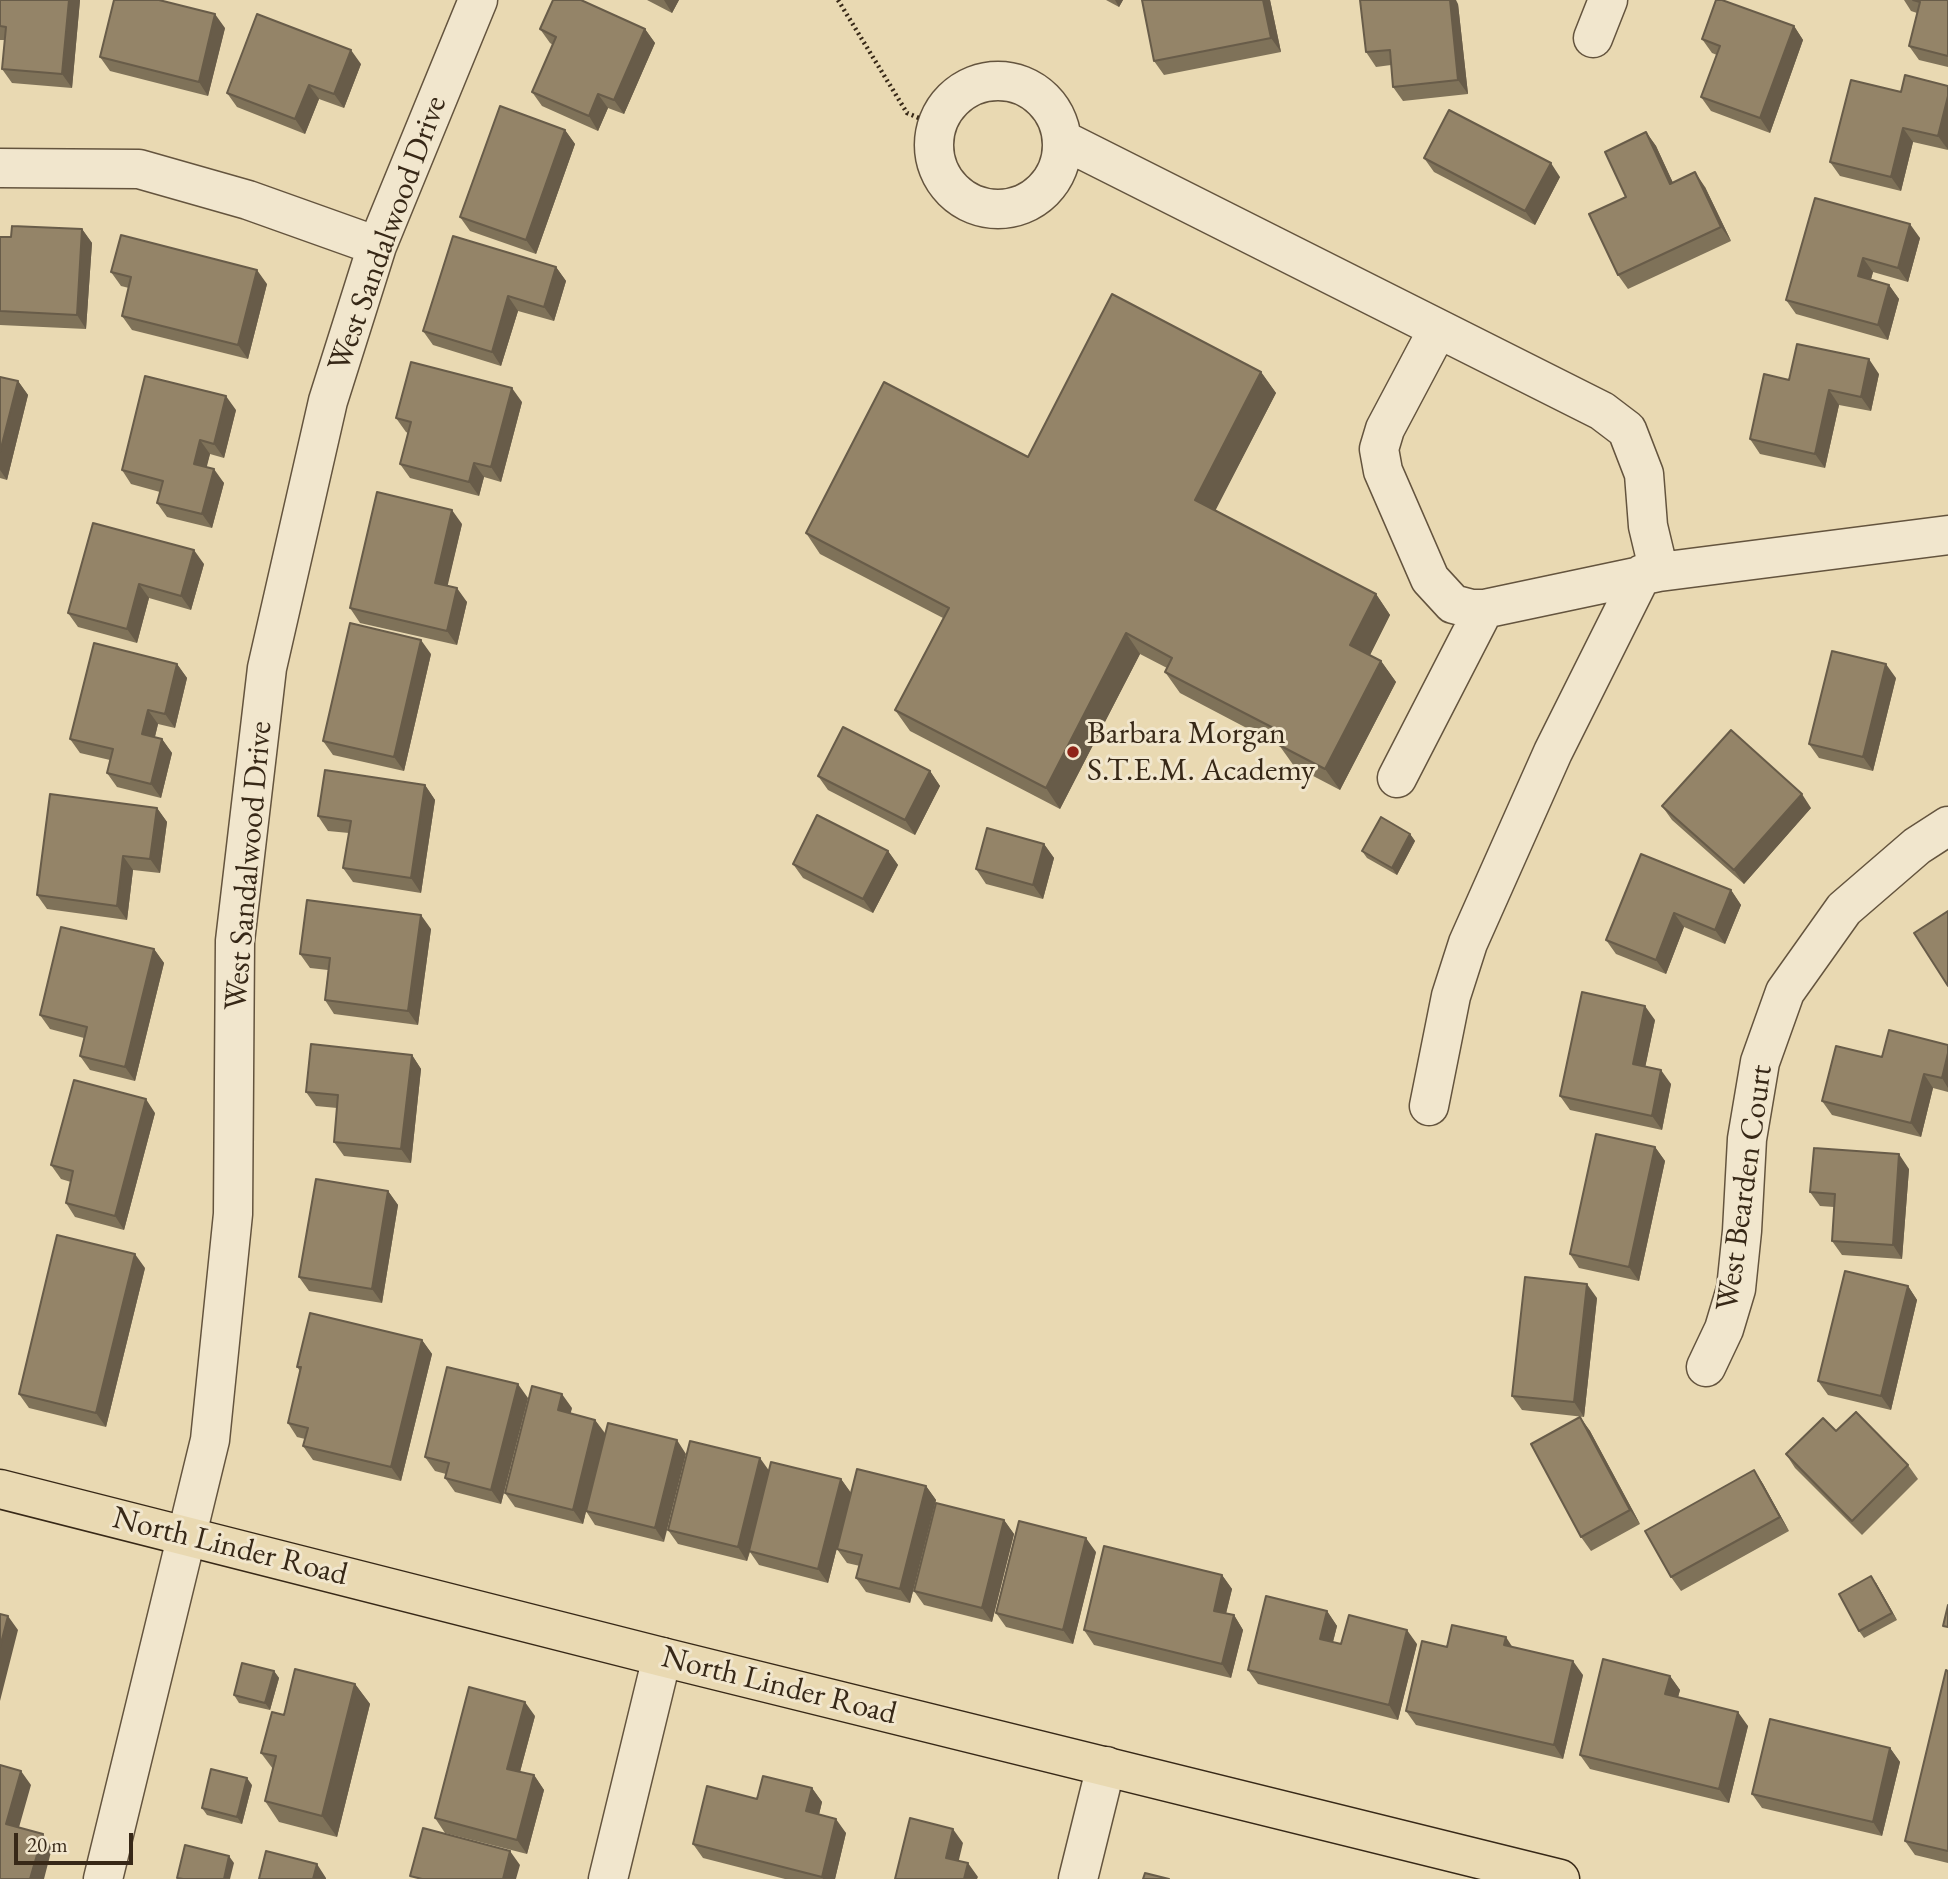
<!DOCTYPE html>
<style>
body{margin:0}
#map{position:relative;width:1948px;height:1879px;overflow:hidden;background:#e9d9b2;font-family:"EB Garamond",serif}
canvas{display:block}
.scale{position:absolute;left:14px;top:1833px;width:119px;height:32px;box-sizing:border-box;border:4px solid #372817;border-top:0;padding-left:9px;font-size:21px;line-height:24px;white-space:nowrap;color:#372817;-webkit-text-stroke:5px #f1e6cd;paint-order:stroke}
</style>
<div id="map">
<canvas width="1948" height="1879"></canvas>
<div class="scale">20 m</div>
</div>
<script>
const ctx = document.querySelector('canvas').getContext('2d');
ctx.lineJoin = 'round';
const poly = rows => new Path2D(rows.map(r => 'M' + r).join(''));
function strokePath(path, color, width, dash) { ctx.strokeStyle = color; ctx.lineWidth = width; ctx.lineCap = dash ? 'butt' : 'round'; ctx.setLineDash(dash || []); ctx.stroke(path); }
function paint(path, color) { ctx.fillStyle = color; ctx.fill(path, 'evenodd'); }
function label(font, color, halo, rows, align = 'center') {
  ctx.font = font + ' "EB Garamond",serif'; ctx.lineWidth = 6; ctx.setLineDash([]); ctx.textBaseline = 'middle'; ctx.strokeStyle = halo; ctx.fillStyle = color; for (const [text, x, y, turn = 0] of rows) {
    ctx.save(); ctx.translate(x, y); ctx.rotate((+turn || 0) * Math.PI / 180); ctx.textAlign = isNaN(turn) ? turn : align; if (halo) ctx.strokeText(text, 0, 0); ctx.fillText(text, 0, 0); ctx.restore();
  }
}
const path = poly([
 [838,0,907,113,936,125]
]);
const minor = poly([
 [1593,38,1608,0],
 '934 145a64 64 0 1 1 128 0a64 64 0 1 1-128 0Z',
 [1063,140,1602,411,1627,430,1644,474,1648,526,1659,572,1948,535],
 [0,168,139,169,248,200,377,246],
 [1438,329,1385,429,1379,449,1383,471,1430,579,1453,604,1472,609,1484,609,1659,572],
 [1397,778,1484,609],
 [1429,1106,1451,996,1468,943,1553,752,1642,574],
 [1706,1367,1724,1329,1736,1289,1742,1231,1747,1139,1760,1062,1785,992,1844,909,1917,846,1948,826],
 [103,1879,210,1440,233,1214,235,941,267,668,328,401,377,246,478,0],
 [608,1879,662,1657],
 [1078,1879,1106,1766]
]);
const major = poly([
 [0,1489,662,1657,1560,1879]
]);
const wall = poly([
 [0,0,80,0,72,88,12,83,2,69,5,40,0,40],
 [647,0,679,0,672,13],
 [1106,0,1123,0,1119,7],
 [1142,0,1270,0,1281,52,1164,75,1154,61],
 [1904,0,1948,0,1948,67,1919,60,1909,46,1917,13,1911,11],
 [1458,4,1468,94,1403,101,1393,87,1391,65,1376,67,1366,52],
 [1794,26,1803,40,1770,133,1711,111,1701,97,1717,55,1712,53,1702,39],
 [225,28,208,96,110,71,100,57],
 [540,29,645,29,655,43,624,114,608,108,598,131,542,106,532,92,553,45,550,43],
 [361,64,344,108,319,99,305,134,237,107,227,93],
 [1905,75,1948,150,1913,142,1901,191,1840,176,1830,162,1901,92],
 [565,130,575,144,536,254,470,231,460,217],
 [1646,132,1656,146,1673,183,1705,187,1731,241,1628,289,1618,275,1626,197],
 [1424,158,1560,177,1535,225,1434,172],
 [1815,198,1920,238,1908,282,1873,272,1871,279,1889,285,1899,299,1888,340,1796,314,1786,300],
 [82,229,92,243,86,329,0,325,0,237,11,237],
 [556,267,566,281,554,321,518,311,501,366,433,345,423,331],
 [111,272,267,284,248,359,132,330,122,316,129,288,121,286],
 [1261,372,1276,393,1215,510,1376,594,1390,615,1370,655,1381,661,1396,682,1340,790,1294,766,1279,745,1180,693,1165,672,1167,668,1140,654,1060,809,910,731,895,710,943,618,820,554,806,533,1028,457],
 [1879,374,1871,411,1839,405,1825,468,1760,454,1750,439,1789,380],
 [0,377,18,381,28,395,7,480,0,478],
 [522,402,501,482,484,477,479,496,410,478,400,464,408,433,406,432,396,418],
 [236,410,224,458,210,454,206,467,224,483,212,528,167,517,157,503,160,492,131,484,122,470],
 [93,523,204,564,191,610,149,598,137,643,78,627,68,613],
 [462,524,447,586,467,602,457,645,360,623,350,608],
 [431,654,404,771,333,755,323,741],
 [177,664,187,678,175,728,158,724,155,737,162,739,172,753,161,798,117,787,107,773,110,760,80,753,70,739],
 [1896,678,1873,771,1819,758,1809,744],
 [930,771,940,786,915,835,828,790,818,776],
 [425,785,435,800,421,893,353,882,343,868,349,833,328,831,318,816],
 [1662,806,1811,808,1744,884,1672,820],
 [157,808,167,822,160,873,133,870,127,920,47,909,37,895],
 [1410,834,1415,841,1397,875,1367,858,1362,851],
 [1044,844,1054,858,1043,899,986,884,976,869],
 [888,851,898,865,873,913,803,878,793,864],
 [1731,890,1741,905,1725,944,1684,927,1666,974,1616,954,1606,940],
 [431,929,418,1025,334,1014,325,1000,328,970,310,968,300,954],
 [154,949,164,963,135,1081,90,1070,80,1056,84,1038,50,1029,40,1015],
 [1655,1020,1645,1067,1671,1084,1662,1130,1570,1110,1560,1096],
 [1948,1045,1948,1092,1933,1088,1921,1137,1832,1115,1822,1101,1882,1057],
 [412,1055,421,1069,411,1163,344,1156,334,1142,337,1108,316,1106,306,1092],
 [155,1113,124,1230,75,1217,66,1203,71,1182,61,1179,51,1165],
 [1655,1147,1665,1161,1639,1281,1579,1268,1570,1254],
 [1909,1169,1902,1259,1842,1255,1832,1241,1834,1207,1820,1206,1810,1192],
 [388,1191,398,1205,382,1303,309,1291,299,1277],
 [145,1268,106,1427,29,1408,19,1394],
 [1908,1286,1917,1300,1891,1410,1828,1395,1818,1381],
 [1597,1298,1584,1417,1522,1410,1512,1396],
 [422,1340,432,1354,401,1481,313,1460,303,1446,305,1439,297,1437,288,1423,300,1371,297,1367],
 [528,1398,501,1504,455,1492,445,1478,446,1474,435,1471,425,1457],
 [572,1408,570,1413,595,1420,605,1433,664,1542,595,1525,586,1511,583,1524,515,1507,505,1493],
 [1580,1417,1590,1431,1640,1524,1591,1551,1581,1537],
 [1836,1431,1908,1465,1918,1479,1862,1535,1795,1468,1786,1454],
 [1754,1470,1763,1484,1789,1531,1681,1591,1671,1577],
 [769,1471,841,1479,851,1493,828,1583,759,1565,750,1552,747,1561,678,1544,668,1530],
 [926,1486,936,1500,910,1603,866,1592,856,1578,860,1566,847,1563,837,1549],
 [1004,1520,1014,1534,992,1622,924,1605,914,1591],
 [1096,1552,1073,1644,1006,1627,996,1613],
 [1222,1575,1232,1589,1226,1614,1234,1615,1243,1630,1231,1678,1094,1645,1084,1630],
 [1876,1583,1897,1620,1864,1638,1859,1631],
 [1327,1611,1337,1626,1333,1642,1341,1644,1417,1644,1398,1720,1258,1684,1248,1670],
 [1447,1647,1513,1647,1583,1675,1563,1759,1416,1725,1406,1711],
 [274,1671,279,1678,270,1710,239,1703,234,1695],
 [1948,1671,1948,1863,1915,1855,1905,1841],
 [1670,1676,1680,1690,1678,1697,1748,1726,1729,1803,1590,1769,1580,1755],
 [355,1684,370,1704,337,1837,279,1822,265,1801,273,1769,261,1753,284,1715],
 [535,1716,520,1772,534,1775,544,1790,527,1854,445,1833,435,1818],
 [1890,1748,1900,1762,1882,1836,1762,1808,1752,1794],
 [252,1785,242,1824,207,1815,202,1808],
 [812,1788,822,1802,819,1815,846,1833,835,1879,785,1879,703,1858,693,1844,757,1799]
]);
const shadedWall = poly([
 [69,0,80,0,72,88,62,74],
 [664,0,679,0,672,13],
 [1115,0,1123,0,1119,7],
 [1263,0,1270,0,1281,52,1271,38],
 [1450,0,1456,0,1458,4,1468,94,1458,80],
 [215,14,225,28,208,96,199,82],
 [1794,26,1803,40,1770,133,1760,118],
 [645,29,655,43,624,114,614,100],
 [351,50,361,64,344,108,334,94],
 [309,85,319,99,305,134,295,119],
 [598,94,608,108,598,131,589,116],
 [1948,96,1948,150,1938,136],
 [1903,128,1913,142,1901,191,1891,177],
 [565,130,575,144,536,254,526,240],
 [1646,132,1656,146,1680,198,1670,184],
 [1551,163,1560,177,1535,225,1525,211],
 [1695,172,1705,187,1731,241,1721,227],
 [1910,224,1920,238,1908,282,1898,268],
 [82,229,92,243,86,329,77,315],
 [1863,258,1873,272,1868,290,1858,276],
 [556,267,566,281,554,321,544,307],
 [257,270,267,284,248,359,238,345],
 [1889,285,1899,299,1888,340,1878,325],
 [508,296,518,311,501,366,492,352],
 [1869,359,1879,374,1871,411,1861,397],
 [1261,372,1276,393,1210,521,1195,500],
 [18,381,28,395,7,480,0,470,0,452],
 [512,388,522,402,501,482,491,467],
 [1829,390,1839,405,1825,468,1815,454],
 [226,396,236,410,224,458,214,444],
 [200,440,210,454,204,478,194,464],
 [474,463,484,477,479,496,469,482],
 [214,469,224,483,212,528,202,514],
 [452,510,462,524,445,597,435,583],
 [194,550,204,564,191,610,181,596],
 [139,584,149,598,137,643,127,629],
 [457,588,467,602,457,645,447,631],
 [1376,594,1390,615,1365,665,1350,645],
 [1126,633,1140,654,1060,809,1046,788],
 [421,640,431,654,404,771,394,757],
 [1381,661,1396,682,1340,790,1325,769],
 [177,664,187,678,175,728,165,714],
 [1886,664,1896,678,1873,771,1863,757],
 [148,710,158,724,152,748,142,734],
 [162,739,172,753,161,798,151,784],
 [930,771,940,786,915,835,905,820],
 [425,785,435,800,421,893,411,878],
 [1802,794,1811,808,1744,884,1734,870],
 [157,808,167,822,160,873,150,859],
 [1410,834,1415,841,1397,875,1392,868],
 [1044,844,1054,858,1043,899,1033,885],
 [888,851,898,865,873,913,863,899],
 [123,856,133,870,127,920,117,906],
 [1731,890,1741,905,1725,944,1715,930],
 [1674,913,1684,927,1666,974,1656,960],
 [421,915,431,929,418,1025,408,1011],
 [154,949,164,963,135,1081,125,1067],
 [1645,1006,1655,1020,1643,1078,1633,1064],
 [1948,1053,1948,1088,1942,1078],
 [412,1055,421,1069,411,1163,401,1149],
 [1661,1070,1671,1084,1662,1130,1652,1116],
 [1924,1074,1933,1088,1921,1137,1911,1123],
 [146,1099,155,1113,124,1230,115,1216],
 [1655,1147,1665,1161,1639,1281,1629,1267],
 [1899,1154,1909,1169,1902,1259,1893,1245],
 [388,1191,398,1205,382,1303,372,1289],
 [135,1254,145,1268,106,1427,96,1413],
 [1587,1284,1597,1298,1584,1417,1574,1402],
 [1908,1286,1917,1300,1891,1410,1881,1396],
 [422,1340,432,1354,401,1481,391,1467],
 [518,1384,528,1398,501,1504,491,1490],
 [562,1394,572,1408,568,1424,558,1410],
 [1580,1417,1590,1431,1640,1524,1630,1510],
 [595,1420,605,1434,583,1524,573,1510],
 [677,1440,686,1454,664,1542,655,1528],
 [760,1458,770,1472,747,1561,738,1547],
 [1754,1470,1763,1484,1789,1531,1780,1517],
 [841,1479,851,1493,828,1583,818,1569],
 [926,1486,936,1500,910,1603,900,1589],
 [1004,1520,1014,1534,992,1622,982,1608],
 [1086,1538,1096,1552,1073,1644,1063,1630],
 [1222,1575,1232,1589,1223,1625,1214,1611],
 [1871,1576,1876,1583,1897,1620,1892,1613],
 [1327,1611,1337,1626,1330,1653,1320,1639],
 [1234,1615,1243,1630,1231,1678,1222,1664],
 [8,1616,18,1630,0,1701,0,1647],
 [1407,1630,1417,1644,1398,1720,1389,1705],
 [1506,1637,1515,1651,1504,1645],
 [1573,1661,1583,1675,1563,1759,1554,1745],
 [274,1671,279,1678,270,1710,265,1703],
 [1670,1676,1680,1690,1675,1708,1665,1694],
 [355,1684,370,1704,337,1837,322,1816],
 [525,1702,535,1716,517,1783,507,1769],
 [1738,1712,1748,1726,1729,1803,1719,1789],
 [1890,1748,1900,1762,1882,1836,1873,1822],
 [21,1771,31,1785,16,1838,6,1824],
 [534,1775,544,1790,527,1854,517,1840],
 [247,1778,252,1785,242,1824,237,1817],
 [812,1788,822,1802,816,1826,806,1811],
 [836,1819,846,1833,835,1879,823,1879,822,1877],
 [953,1829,963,1843,956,1872,946,1858],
 [43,1834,52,1848,44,1879,30,1879],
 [510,1851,520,1865,516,1879,503,1879],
 [229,1856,234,1863,230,1879,224,1879],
 [968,1863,978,1877,977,1879,964,1879],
 [317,1864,326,1878,326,1879,313,1879]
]);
const building = poly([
 [0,0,69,0,62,74,2,69,6,27,0,26,0,0],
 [114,0,159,0,215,14,199,82,100,57,114,0],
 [553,0,581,0,645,29,614,100,598,94,589,116,532,92,556,37,540,29,553,0],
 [1142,0,1263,0,1271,38,1154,61,1142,0],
 [1360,0,1450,0,1458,80,1393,87,1390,50,1366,52,1360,0],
 [1716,0,1722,0,1794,26,1760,118,1701,97,1720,46,1702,39,1716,0],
 [1913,0,1948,0,1948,56,1909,46,1920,2,1913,0],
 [257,14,351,50,334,94,309,85,295,119,227,93,257,14],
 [1905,75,1948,86,1948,96,1938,136,1903,128,1891,177,1830,162,1851,80,1901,92,1905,75],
 [500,106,565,130,526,240,460,217,500,106],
 [1449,110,1551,163,1525,211,1424,158,1449,110],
 [1646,132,1670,184,1695,172,1721,227,1618,275,1589,214,1626,197,1605,152,1646,132],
 [1815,198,1910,224,1898,268,1863,258,1858,276,1889,285,1878,325,1786,300,1815,198],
 [12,226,82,229,77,315,0,311,0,237,11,237,12,226],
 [121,235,257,270,238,345,122,316,131,277,111,272,121,235],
 [453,236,556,267,544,307,508,296,492,352,423,331,453,236],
 [1112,294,1261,372,1195,500,1376,594,1350,645,1381,661,1325,769,1279,745,1285,734,1165,672,1172,658,1126,633,1046,788,895,710,949,608,806,533,884,382,1028,457,1112,294],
 [1797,344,1869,359,1861,397,1829,390,1815,454,1750,439,1764,374,1789,380,1797,344],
 [411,362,512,388,491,467,474,463,469,482,400,464,411,422,396,418,411,362],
 [145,376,226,396,214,444,200,440,194,464,214,469,202,514,157,503,163,481,122,470,145,376],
 [0,377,18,381,0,452,0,377],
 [377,492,452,510,435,583,457,588,447,631,350,608,377,492],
 [93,523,194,550,181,596,139,584,127,629,68,613,93,523],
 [350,623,421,640,394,757,323,741,350,623],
 [94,643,177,664,165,714,148,710,142,734,162,739,151,784,107,773,113,749,70,739,94,643],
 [1832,651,1886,664,1863,757,1809,744,1832,651],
 [843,727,930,771,905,820,818,776,843,727],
 [1731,730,1802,794,1734,870,1662,806,1731,730],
 [325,770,425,785,411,878,343,868,351,821,318,816,325,770],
 [50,794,157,808,150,859,123,856,117,906,37,895,50,794],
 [817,815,888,851,863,899,793,864,817,815],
 [1381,817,1410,834,1392,868,1362,851,1381,817],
 [987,828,1044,844,1033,885,976,869,987,828],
 [1641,854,1731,890,1715,930,1674,913,1656,960,1606,940,1641,854],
 [307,900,421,915,408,1011,325,1000,330,958,300,954,307,900],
 [1948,911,1948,986,1914,933,1948,911],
 [61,927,154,949,125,1067,80,1056,87,1027,40,1015,61,927],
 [1582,992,1645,1006,1633,1064,1661,1070,1652,1116,1560,1096,1582,992],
 [1889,1030,1948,1045,1948,1053,1942,1078,1924,1074,1911,1123,1822,1101,1836,1046,1882,1057,1889,1030],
 [311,1044,412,1055,401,1149,334,1142,338,1095,306,1092,311,1044],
 [74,1080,146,1099,115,1216,66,1203,73,1171,51,1165,74,1080],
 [1596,1134,1655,1147,1629,1267,1570,1254,1596,1134],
 [1814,1148,1899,1154,1893,1245,1832,1241,1835,1194,1810,1192,1814,1148],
 [316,1179,388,1191,372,1289,299,1277,316,1179],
 [57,1235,135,1254,96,1413,19,1394,57,1235],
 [1845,1271,1908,1286,1881,1396,1818,1381,1845,1271],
 [1525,1277,1587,1284,1574,1402,1512,1396,1525,1277],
 [310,1313,422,1340,391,1467,303,1446,308,1428,288,1423,301,1367,297,1367,310,1313],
 [447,1367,518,1384,491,1490,445,1478,449,1463,425,1457,447,1367],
 [532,1386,562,1394,558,1410,595,1420,573,1510,505,1493,532,1386],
 [1856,1412,1908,1465,1852,1521,1786,1454,1823,1418,1836,1431,1856,1412],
 [1580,1417,1630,1510,1581,1537,1531,1444,1580,1417],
 [608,1423,677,1440,655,1528,586,1511,608,1423],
 [690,1441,760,1458,738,1547,668,1530,690,1441],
 [771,1462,841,1479,818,1569,749,1551,771,1462],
 [857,1469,926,1486,900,1589,856,1578,862,1555,837,1549,857,1469],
 [1754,1470,1780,1517,1671,1577,1645,1531,1754,1470],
 [936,1503,1004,1520,982,1608,914,1591,936,1503],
 [1019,1521,1086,1538,1063,1630,996,1613,1019,1521],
 [1104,1546,1222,1575,1214,1611,1234,1615,1222,1664,1084,1630,1104,1546],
 [1871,1576,1892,1613,1859,1631,1839,1594,1871,1576],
 [1266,1596,1327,1611,1320,1639,1341,1644,1349,1615,1407,1630,1389,1705,1248,1670,1266,1596],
 [1948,1605,1948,1627,1943,1626,1948,1605],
 [0,1614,8,1616,0,1647,0,1614],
 [1452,1625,1506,1637,1504,1645,1573,1661,1554,1745,1406,1711,1422,1641,1447,1647,1452,1625],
 [1603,1659,1670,1676,1665,1694,1738,1712,1719,1789,1580,1755,1603,1659],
 [242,1663,274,1671,265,1703,234,1695,242,1663],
 [295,1669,355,1684,322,1816,265,1801,276,1756,261,1753,272,1712,284,1715,295,1669],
 [1946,1670,1948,1671,1948,1851,1905,1841,1946,1670],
 [469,1687,525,1702,507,1769,534,1775,517,1840,435,1818,469,1687],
 [1770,1719,1890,1748,1873,1822,1752,1794,1770,1719],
 [0,1765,21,1771,6,1824,43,1834,30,1879,0,1879,0,1765],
 [211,1769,247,1778,237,1817,202,1808,211,1769],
 [763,1776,812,1788,806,1811,836,1819,822,1877,693,1844,707,1786,757,1799,763,1776],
 [910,1818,953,1829,946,1858,968,1863,964,1879,895,1879,910,1818],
 [423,1828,510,1851,503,1879,422,1879,410,1876,423,1828],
 [185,1845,229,1856,224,1879,183,1879,177,1878,185,1845],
 [266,1851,317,1864,313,1879,259,1879,266,1851],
 [1145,1873,1169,1879,1143,1879,1145,1873]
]);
const markers = [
 [1073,752,7,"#8f2418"]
];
const streetNames = [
 ["West Sandalwood Drive",388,234,-70],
 ["West Sandalwood Drive",249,866,-85],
 ["West Bearden Court",1745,1188,-82],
 ["North Linder Road",230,1547,14],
 ["North Linder Road",779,1686,14]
];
const poiNames = [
 ["Barbara Morgan",1087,734],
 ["S.T.E.M. Academy",1087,771]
];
strokePath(minor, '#64543e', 41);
strokePath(major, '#372817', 41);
strokePath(path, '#372817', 4.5, [2, 3.5]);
strokePath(minor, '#f1e6cd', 38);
strokePath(major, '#e9d9b2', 38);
paint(wall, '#7f7259');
paint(shadedWall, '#685c49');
paint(building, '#948468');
strokePath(building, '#685c49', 2);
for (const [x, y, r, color] of markers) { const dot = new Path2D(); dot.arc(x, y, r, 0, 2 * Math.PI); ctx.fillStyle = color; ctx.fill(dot); strokePath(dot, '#f1e6cd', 2.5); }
label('32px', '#372817', '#f1e6cd', streetNames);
label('32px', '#372817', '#f1e6cd', poiNames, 'left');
</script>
